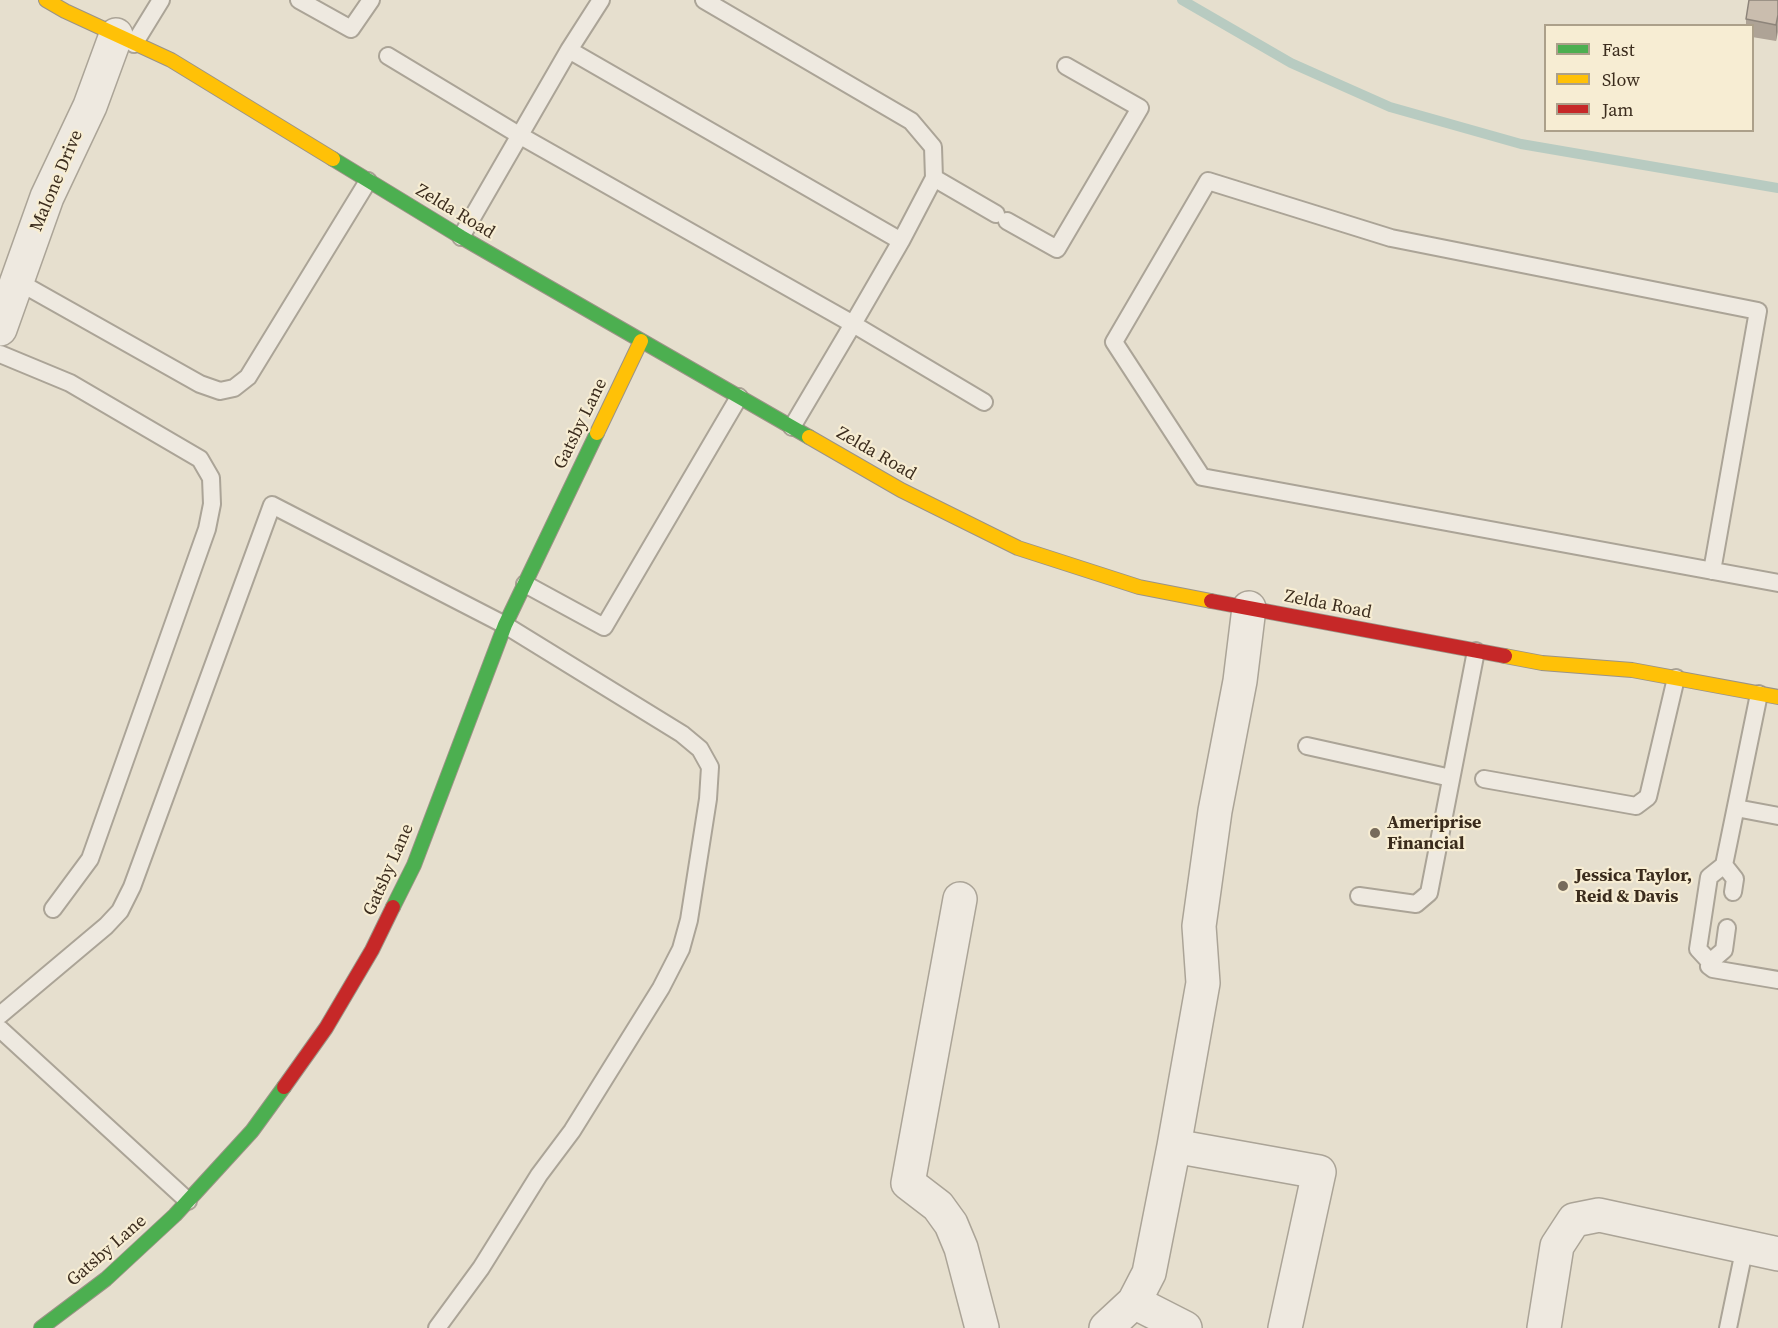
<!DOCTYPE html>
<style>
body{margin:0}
#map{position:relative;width:1778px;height:1328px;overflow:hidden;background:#e6dfce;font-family:"Source Serif 4",serif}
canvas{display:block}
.legend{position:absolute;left:1544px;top:24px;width:210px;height:108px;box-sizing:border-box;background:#f7edd3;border:2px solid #aca08a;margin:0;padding:8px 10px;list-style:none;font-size:18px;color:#3b2c1d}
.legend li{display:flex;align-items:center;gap:12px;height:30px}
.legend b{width:30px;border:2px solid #aca08a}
</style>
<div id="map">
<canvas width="1778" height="1328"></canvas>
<ul class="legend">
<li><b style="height:8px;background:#4caf50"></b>Fast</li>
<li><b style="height:8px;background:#ffc107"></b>Slow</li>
<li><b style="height:8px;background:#c62828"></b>Jam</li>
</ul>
</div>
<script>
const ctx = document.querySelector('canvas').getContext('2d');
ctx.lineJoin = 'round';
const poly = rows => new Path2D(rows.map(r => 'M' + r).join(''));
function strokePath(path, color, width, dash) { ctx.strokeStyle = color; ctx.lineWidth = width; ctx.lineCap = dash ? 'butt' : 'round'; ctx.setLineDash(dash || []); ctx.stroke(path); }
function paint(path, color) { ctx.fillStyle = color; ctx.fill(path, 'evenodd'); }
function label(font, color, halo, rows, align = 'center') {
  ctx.font = font + ' "Source Serif 4",serif'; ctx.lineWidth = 4.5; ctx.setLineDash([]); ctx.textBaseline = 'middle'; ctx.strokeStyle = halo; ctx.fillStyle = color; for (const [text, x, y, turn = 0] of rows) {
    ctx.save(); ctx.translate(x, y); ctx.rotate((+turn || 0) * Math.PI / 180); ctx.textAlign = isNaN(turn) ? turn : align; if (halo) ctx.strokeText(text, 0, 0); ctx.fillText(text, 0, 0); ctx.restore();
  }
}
const stream = poly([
 [1182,0,1291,63,1390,107,1521,144,1778,188]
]);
const lane = poly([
 [299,0,351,29,371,0],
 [134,44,161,0],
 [569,50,901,241],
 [388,56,519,135,853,324,901,241,934,178,933,147,911,121,704,0],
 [934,178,996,214],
 [1007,221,1057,249,1140,108,1066,66],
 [461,237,569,50,601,0],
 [17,281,200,384,220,391,234,388,248,377,368,181],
 [0,354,70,383,200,459,211,478,212,504,207,529,90,859,53,909],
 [792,427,853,324,984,402],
 [1712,571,1758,311,1391,238,1208,181,1114,342,1202,477,1778,583],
 [525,584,604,627,739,397],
 [1759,694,1724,865,1709,877,1698,949,1710,962,1709,966,1713,969,1778,980],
 [1307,746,1451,778],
 [1484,779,1636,806,1648,797,1676,678],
 [1736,808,1778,816],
 [1724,865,1735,879,1733,892],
 [1359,896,1416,904,1429,893,1476,651],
 [1710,962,1724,950,1727,928],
 [0,1015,106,926,120,911,132,887,272,505,505,625,682,734,700,749,710,767,708,799,689,920,681,949,661,988,572,1131,539,1175,481,1268,437,1328],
 [0,1029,188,1201],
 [1728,1328,1745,1246]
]);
const street = poly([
 [0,329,47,197,90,106,116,35],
 [960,899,908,1183,938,1206,951,1224,961,1248,982,1328],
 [1174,1146,1319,1172,1285,1328],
 [1134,1302,1185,1328],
 [1106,1328,1134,1302,1149,1273,1174,1146,1203,983,1199,926,1215,811,1240,681,1249,608],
 [1544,1328,1557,1246,1574,1220,1599,1215,1778,1254]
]);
const fast = poly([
 [333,159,461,237,809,437],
 [393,907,414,865,505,625,597,433],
 [41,1328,106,1279,175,1215,252,1131,284,1087]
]);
const slow = poly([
 [46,0,65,11,171,60,333,159],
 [597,433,641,341],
 [809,437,901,490,1018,548,1139,587,1211,601],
 [1505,656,1542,663,1632,670,1778,697]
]);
const jam = poly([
 [1211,601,1505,656],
 [284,1087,326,1028,372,950,393,907]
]);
const wall = poly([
 [1778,0,1778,32,1776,41,1752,37,1752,26,1746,26,1746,19]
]);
const shadedWall = poly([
 [1777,15,1777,31,1776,41,1776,25]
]);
const building = poly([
 [1749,0,1778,0,1778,15,1776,25,1746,19,1749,0]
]);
const markers = [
 [1375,833,6,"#776b5b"],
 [1563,886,6,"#776b5b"]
];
const streetNames = [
 ["Malone Drive",57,181,-67],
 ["Zelda Road",455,212,31],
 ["Gatsby Lane",581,424,-64],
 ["Zelda Road",876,454,30],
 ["Zelda Road",1328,605,11],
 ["Gatsby Lane",389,870,-66],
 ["Gatsby Lane",107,1251,-41]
];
const poiNames = [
 ["Ameriprise",1387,823],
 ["Financial",1387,844],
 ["Jessica Taylor,",1575,876],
 ["Reid & Davis",1575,897]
];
strokePath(stream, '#b8cbc1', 10);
strokePath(lane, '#aba497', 20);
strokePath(street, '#aba497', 36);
strokePath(fast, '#9b9386', 16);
strokePath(slow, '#9b9386', 16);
strokePath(jam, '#9b9386', 16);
strokePath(lane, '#eee9e0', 16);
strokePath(street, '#eee9e0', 33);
strokePath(fast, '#4caf50', 14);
strokePath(slow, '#ffc107', 14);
strokePath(jam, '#c62828', 14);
paint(wall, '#aea396');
paint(shadedWall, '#8d847a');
paint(building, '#cabdae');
strokePath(building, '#8d847a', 1.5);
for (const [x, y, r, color] of markers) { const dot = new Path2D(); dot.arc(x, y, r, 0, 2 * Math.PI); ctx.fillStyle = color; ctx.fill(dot); strokePath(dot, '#f7edd3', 2); }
label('18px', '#3b2c1d', '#f7edd3', streetNames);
label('bold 18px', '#3b2c1d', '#f7edd3', poiNames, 'left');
</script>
